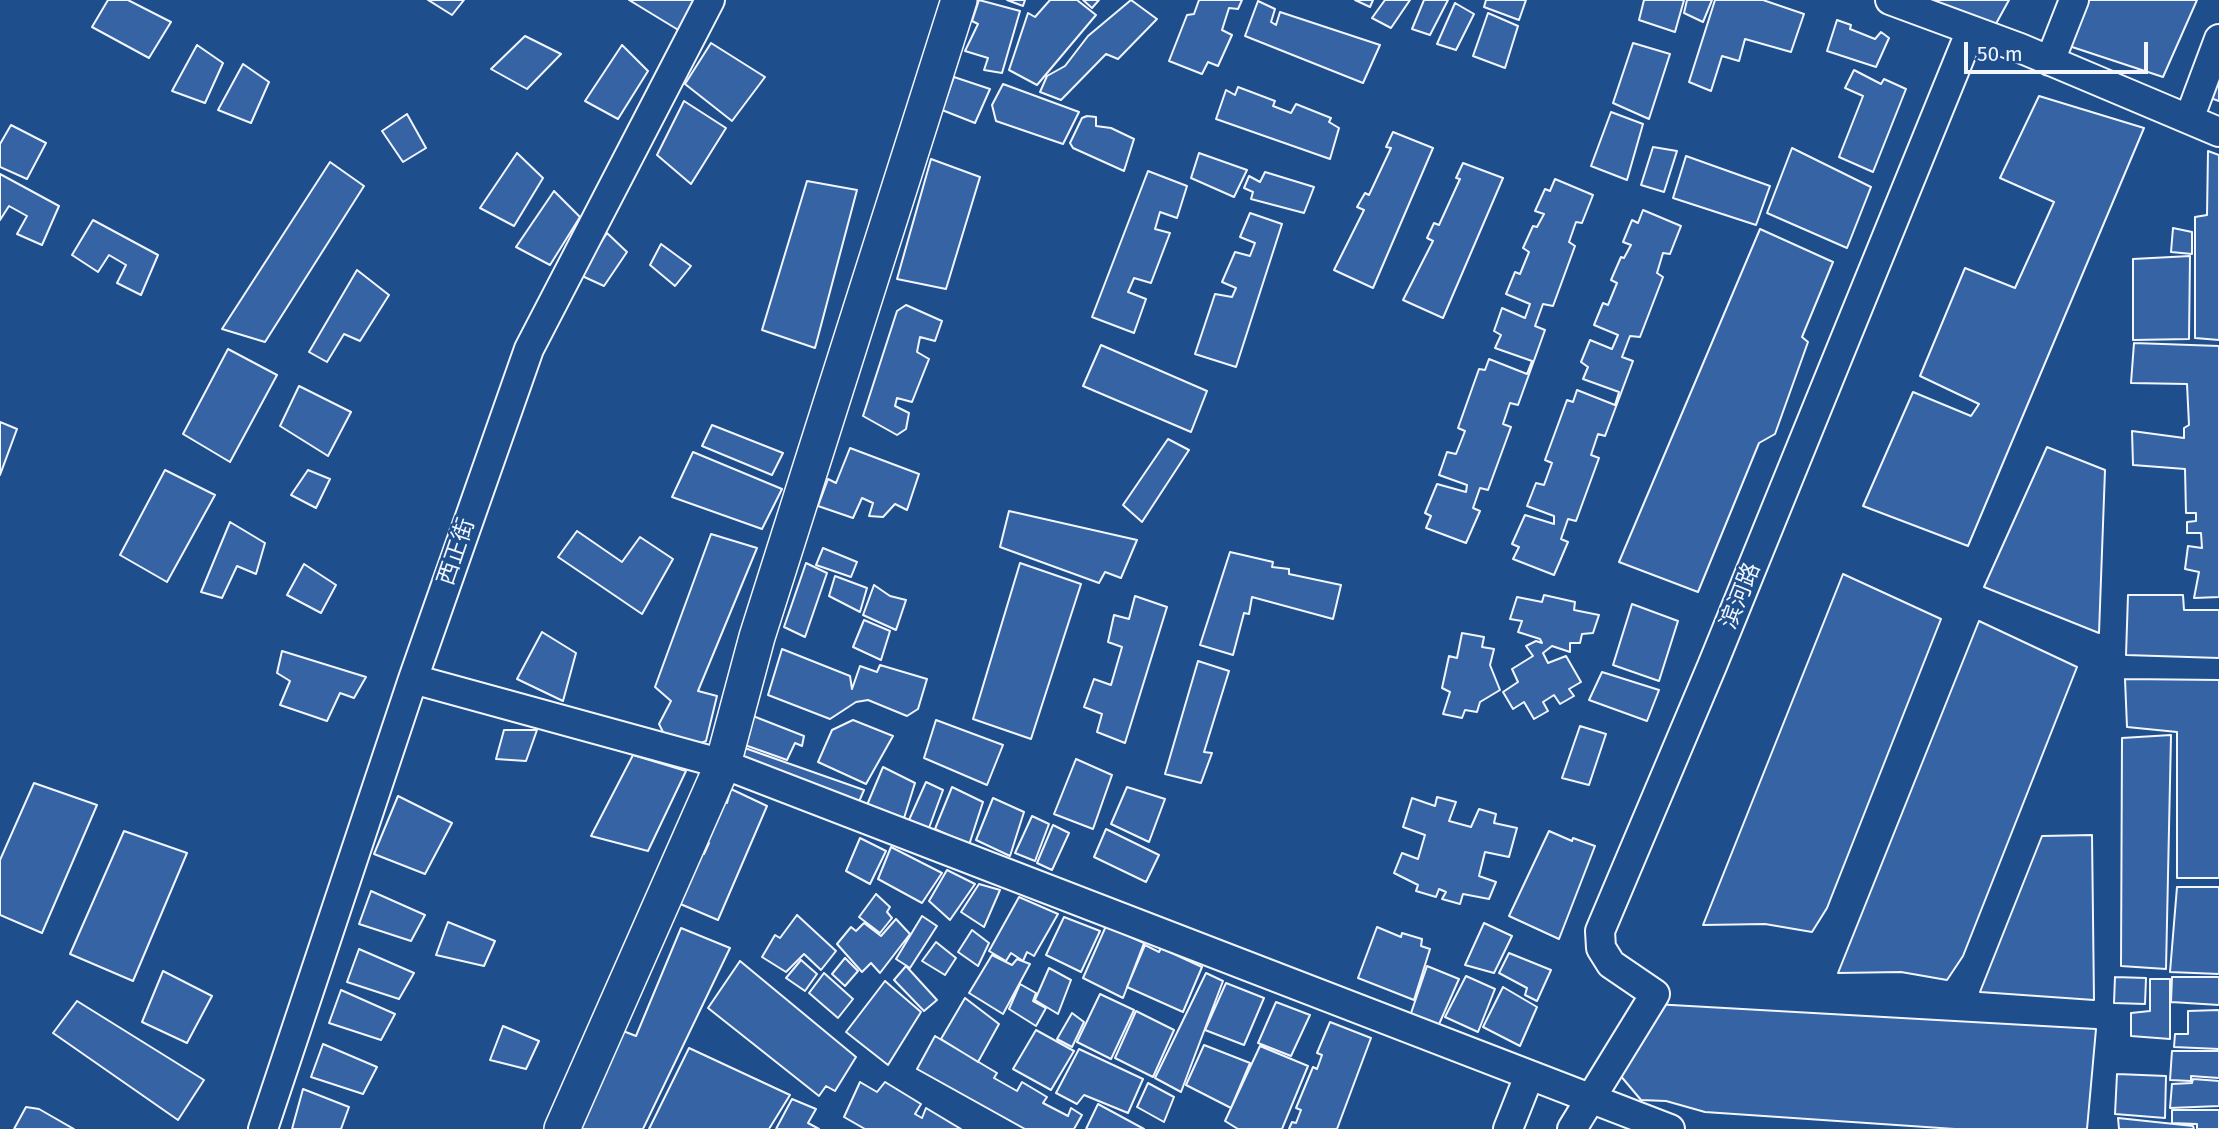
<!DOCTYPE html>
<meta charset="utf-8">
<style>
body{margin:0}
#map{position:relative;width:2219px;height:1129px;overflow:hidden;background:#1f4e8c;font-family:"Fira Sans",sans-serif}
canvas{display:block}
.scale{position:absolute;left:1964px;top:42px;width:184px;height:32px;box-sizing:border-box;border:4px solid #f2f6ff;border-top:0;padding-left:9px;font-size:21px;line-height:24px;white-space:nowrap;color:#f2f6ff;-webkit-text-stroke:5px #1f4e8c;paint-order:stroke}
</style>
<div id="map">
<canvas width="2219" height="1129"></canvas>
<div class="scale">50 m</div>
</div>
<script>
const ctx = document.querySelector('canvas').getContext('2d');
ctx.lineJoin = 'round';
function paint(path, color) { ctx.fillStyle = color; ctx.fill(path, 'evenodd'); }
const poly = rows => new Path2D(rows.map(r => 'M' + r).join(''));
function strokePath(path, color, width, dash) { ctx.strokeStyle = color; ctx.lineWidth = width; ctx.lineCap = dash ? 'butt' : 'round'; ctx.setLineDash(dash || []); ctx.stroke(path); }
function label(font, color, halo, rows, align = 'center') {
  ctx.font = font + ' "Fira Sans","Noto Sans SC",sans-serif'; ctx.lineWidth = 5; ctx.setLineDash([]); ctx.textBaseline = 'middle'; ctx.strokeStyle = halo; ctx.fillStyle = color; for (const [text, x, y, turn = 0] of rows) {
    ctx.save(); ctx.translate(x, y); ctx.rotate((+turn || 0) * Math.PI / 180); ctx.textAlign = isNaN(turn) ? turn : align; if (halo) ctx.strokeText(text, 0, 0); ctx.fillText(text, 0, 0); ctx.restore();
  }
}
const building = poly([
 [108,0,128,0,171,22,149,58,92,27,108,0],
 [428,0,464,0,452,15,428,0],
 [629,0,695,0,680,31,629,0],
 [979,0,1020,11,1002,73,984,70,988,58,965,51,978,24,972,21,979,0],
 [1007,0,1025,0,1023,6,1007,0],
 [1050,0,1077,0,1096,15,1037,85,1009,70,1028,13,1035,17,1050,0],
 [1083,0,1099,0,1092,8,1083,0],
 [1131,0,1157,19,1118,59,1106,54,1061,100,1040,92,1047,76,1065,66,1088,36,1131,0],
 [1199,0,1242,0,1238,9,1229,8,1222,30,1232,35,1218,66,1208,62,1202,74,1169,61,1187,15,1194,14,1199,0],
 [1355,0,1373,0,1370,7,1355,0],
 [1385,0,1410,0,1391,28,1372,18,1385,0],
 [1424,0,1448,0,1430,35,1412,29,1424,0],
 [1486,0,1526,0,1519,20,1484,7,1486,0],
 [1644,0,1684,0,1675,32,1639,20,1644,0],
 [1687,0,1712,0,1703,22,1684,13,1687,0],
 [1715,0,1763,0,1804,14,1791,52,1745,39,1739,61,1722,56,1711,91,1689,82,1715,0],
 [1921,0,2009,0,1992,31,1921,0],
 [2081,0,2197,0,2163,77,2063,44,2081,0],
 [1258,1,1275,9,1271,22,1276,25,1280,12,1380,45,1363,83,1245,36,1258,1],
 [1455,3,1474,14,1456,50,1437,44,1455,3],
 [1488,13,1518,26,1505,68,1473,56,1488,13],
 [1837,20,1851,25,1850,29,1875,39,1881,32,1889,38,1876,67,1827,51,1837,20],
 [525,36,561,54,527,89,491,69,525,36],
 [711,43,765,77,732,121,685,84,711,43],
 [1633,43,1670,54,1649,119,1613,103,1633,43],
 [197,45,223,63,205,103,172,91,197,45],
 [622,45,648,71,618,119,585,101,622,45],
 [2219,54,2219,101,2205,96,2219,54],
 [243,64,269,82,251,123,218,110,243,64],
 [1854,70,1881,84,1884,79,1906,89,1873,172,1839,157,1863,96,1845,88,1854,70],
 [954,77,990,89,975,123,942,110,954,77],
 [1003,84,1079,112,1063,144,996,121,992,105,1003,84],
 [1238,87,1275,101,1273,106,1291,113,1296,104,1331,118,1329,122,1339,128,1330,159,1216,119,1226,90,1235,95,1238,87],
 [2039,96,2144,128,1968,546,1863,506,1913,392,1971,416,1979,404,1920,376,1965,268,2015,288,2054,202,2000,178,2039,96],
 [684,101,726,128,691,184,657,155,684,101],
 [1611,112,1643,124,1627,180,1591,166,1611,112],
 [407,114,426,148,403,162,382,131,407,114],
 [1087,116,1096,117,1096,126,1111,128,1134,139,1124,171,1073,148,1070,143,1082,118,1087,116],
 [11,125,46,143,27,179,0,167,0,144,11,125],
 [1393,132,1433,148,1373,288,1334,270,1364,210,1357,207,1365,193,1369,195,1391,148,1386,147,1393,132],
 [1653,147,1677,151,1664,192,1641,185,1653,147],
 [1792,148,1871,187,1847,248,1767,213,1792,148],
 [2208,151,2219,155,2219,340,2195,338,2195,217,2207,215,2208,151],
 [517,153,543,178,514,226,480,208,517,153],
 [1199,153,1247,170,1234,197,1191,178,1199,153],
 [1686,156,1770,186,1756,225,1673,198,1686,156],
 [931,159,980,177,946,289,897,279,931,159],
 [330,162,364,186,265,342,222,329,330,162],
 [1463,163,1503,178,1443,318,1403,300,1433,241,1427,238,1434,223,1439,225,1460,179,1456,178,1463,163],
 [1148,171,1187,186,1177,218,1160,212,1155,229,1170,233,1151,283,1134,278,1128,292,1146,299,1134,333,1092,317,1148,171],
 [1265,172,1314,187,1304,213,1251,199,1253,192,1244,188,1249,176,1260,182,1265,172],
 [0,174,59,206,42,245,17,234,27,216,9,206,0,220,0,174],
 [1555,179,1593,195,1582,223,1576,222,1569,242,1575,246,1553,306,1543,304,1535,326,1545,330,1518,405,1510,403,1503,424,1511,427,1488,490,1480,488,1473,508,1480,511,1466,543,1426,528,1431,516,1425,513,1437,484,1466,492,1467,485,1439,475,1447,452,1456,454,1465,431,1458,428,1479,369,1485,370,1489,359,1527,374,1532,361,1495,348,1501,335,1494,331,1502,308,1525,318,1530,304,1506,294,1515,272,1520,274,1529,252,1523,248,1533,226,1537,227,1544,214,1535,211,1545,189,1550,191,1555,179],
 [807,181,857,190,815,348,762,330,807,181],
 [554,191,580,217,550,265,516,247,554,191],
 [1643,210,1681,226,1670,254,1663,253,1657,273,1663,277,1640,337,1630,336,1622,357,1633,361,1605,436,1598,434,1591,455,1599,458,1576,521,1568,519,1561,539,1568,542,1554,575,1513,559,1519,547,1512,544,1525,515,1554,524,1554,516,1527,506,1536,483,1544,485,1552,463,1545,460,1567,400,1573,402,1577,390,1615,405,1619,392,1583,379,1588,367,1581,362,1590,340,1612,349,1618,335,1594,325,1603,303,1608,305,1617,283,1611,280,1621,257,1624,258,1631,245,1623,242,1632,220,1638,223,1643,210],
 [1250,213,1282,224,1236,367,1195,354,1215,294,1232,297,1236,288,1222,282,1235,252,1250,256,1255,243,1240,237,1250,213],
 [93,220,158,255,141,295,117,283,126,265,109,255,98,272,72,255,93,220],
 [2173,228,2192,232,2192,254,2171,252,2173,228],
 [1760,229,1833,262,1802,337,1808,342,1775,434,1759,443,1698,592,1619,562,1760,229],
 [607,233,627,252,604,286,580,275,607,233],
 [661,244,691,266,675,286,650,265,661,244],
 [2190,256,2189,339,2133,340,2133,259,2190,256],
 [357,270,389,295,360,341,344,334,327,362,309,352,357,270],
 [906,305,942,321,935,341,920,337,917,352,929,359,912,402,897,398,895,406,909,413,906,429,897,435,863,416,897,311,906,305],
 [2134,343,2219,346,2219,597,2194,598,2199,572,2185,569,2188,546,2202,548,2201,533,2187,533,2187,522,2196,521,2196,513,2186,513,2185,469,2133,465,2132,431,2184,438,2184,428,2189,425,2187,384,2131,383,2134,343],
 [1101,345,1207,391,1191,432,1083,386,1101,345],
 [228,349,277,375,230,462,183,434,228,349],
 [299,386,351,412,328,456,280,426,299,386],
 [0,422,17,429,0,475,0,422],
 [712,425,783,453,772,475,702,446,712,425],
 [1168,439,1189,450,1142,522,1123,505,1168,439],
 [2047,447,2105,470,2099,633,1984,587,2047,447],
 [850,448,919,474,907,510,895,504,883,517,869,516,873,503,862,498,853,518,818,506,828,479,836,483,850,448],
 [693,452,782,489,762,529,672,497,693,452],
 [165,470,215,495,167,582,120,555,165,470],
 [308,470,330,479,316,508,291,495,308,470],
 [1009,511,1137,540,1121,578,1105,572,1099,583,1000,547,1009,511],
 [230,522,265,543,256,574,237,566,222,598,201,592,230,522],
 [577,531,622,562,640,537,673,559,642,614,558,557,577,531],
 [711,534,757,548,698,691,717,696,706,741,691,747,664,734,659,724,671,701,655,687,711,534],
 [823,548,857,562,851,577,816,565,823,548],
 [1230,552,1273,562,1272,567,1289,569,1289,574,1341,585,1333,619,1252,597,1249,614,1244,613,1233,655,1200,645,1230,552],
 [806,563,827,573,805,637,784,627,806,563],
 [1020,563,1081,584,1031,739,973,719,1020,563],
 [304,564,336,585,321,613,287,595,304,564],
 [1843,574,1941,619,1827,908,1812,932,1765,924,1703,925,1843,574],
 [835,576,867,588,860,612,829,596,835,576],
 [874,585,890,596,906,600,896,630,863,615,874,585],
 [1544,595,1575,602,1574,610,1599,615,1593,633,1582,634,1580,643,1570,643,1570,652,1552,646,1543,653,1548,663,1566,656,1581,682,1569,689,1574,696,1560,704,1554,695,1543,702,1548,711,1534,719,1524,702,1513,709,1503,692,1518,682,1512,669,1533,656,1526,646,1536,641,1542,643,1540,639,1518,632,1522,621,1510,619,1517,597,1542,602,1544,595],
 [2128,595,2183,595,2184,610,2219,610,2219,658,2126,655,2128,595],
 [1135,596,1167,607,1125,743,1097,732,1102,714,1084,707,1094,679,1111,685,1122,647,1108,642,1114,615,1129,619,1135,596],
 [1632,604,1678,621,1659,681,1613,665,1632,604],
 [864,620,890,631,881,660,853,647,864,620],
 [1979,621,2077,667,1963,956,1947,980,1901,972,1838,973,1979,621],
 [542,632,576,653,563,701,517,679,542,632],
 [1462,633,1484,637,1482,647,1494,649,1490,665,1500,690,1480,702,1477,712,1465,710,1462,718,1443,714,1450,692,1442,688,1449,656,1457,658,1462,633],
 [782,649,850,676,852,689,860,666,877,672,880,665,927,679,918,709,907,716,868,700,856,702,830,719,768,695,782,649],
 [282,651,366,677,354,698,340,693,327,721,280,705,290,681,277,673,282,651],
 [1198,661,1229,671,1204,752,1212,753,1201,783,1165,774,1198,661],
 [1602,672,1659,690,1647,721,1589,700,1602,672],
 [2125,679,2219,680,2219,878,2177,878,2177,732,2127,727,2125,679],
 [753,716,804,736,802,746,795,743,787,760,742,744,753,716],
 [853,720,893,736,866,784,818,762,832,730,853,720],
 [936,720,1003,745,987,785,924,758,936,720],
 [1580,726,1606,734,1589,785,1562,778,1580,726],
 [504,730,537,730,526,761,496,759,504,730],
 [2171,735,2166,969,2121,966,2122,738,2171,735],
 [742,747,864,790,855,811,736,762,742,747],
 [633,755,686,771,648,851,591,836,633,755],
 [1076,759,1112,775,1093,829,1054,814,1076,759],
 [883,767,915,783,904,818,867,805,883,767],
 [926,782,943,790,929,828,909,820,926,782],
 [34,783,97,805,42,933,0,915,0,860,34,783],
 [952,787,983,802,969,845,935,829,952,787],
 [1127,787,1165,799,1149,842,1111,824,1127,787],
 [731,789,767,806,718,920,678,903,695,851,704,854,709,843,701,838,719,801,727,803,731,789],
 [398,796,452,823,425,874,374,854,398,796],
 [1437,797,1456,802,1449,821,1471,827,1479,809,1496,814,1494,823,1517,828,1509,857,1485,852,1479,876,1496,882,1489,899,1463,894,1460,904,1442,899,1446,892,1439,889,1436,897,1416,891,1418,885,1394,873,1402,853,1418,859,1425,835,1403,827,1412,798,1435,806,1437,797],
 [993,798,1024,812,1010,856,976,840,993,798],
 [1032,816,1049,824,1035,861,1015,853,1032,816],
 [1053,825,1069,833,1052,870,1037,863,1053,825],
 [1106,829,1159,855,1146,882,1094,857,1106,829],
 [124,831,187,853,133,981,70,954,124,831],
 [1549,831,1572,841,1573,838,1595,846,1559,939,1509,916,1549,831],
 [2092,835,2094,1000,1980,992,2042,836,2092,835],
 [860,838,886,851,870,884,846,871,860,838],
 [891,847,942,873,922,903,878,879,891,847],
 [947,870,975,884,950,920,929,901,947,870],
 [979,884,1000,890,984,927,961,912,979,884],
 [2177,887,2219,887,2219,974,2170,972,2177,887],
 [371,891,425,915,411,941,359,924,371,891],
 [876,894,890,907,887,912,892,918,880,933,859,917,876,894],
 [1019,897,1058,914,1034,956,1027,952,1023,961,1011,953,1006,961,989,951,1019,897],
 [797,915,836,951,821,970,804,954,786,972,762,957,775,935,780,938,797,915],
 [922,916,937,926,910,968,896,959,922,916],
 [1064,917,1100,931,1081,972,1046,955,1064,917],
 [896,919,910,934,880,973,871,963,862,972,837,944,851,927,856,931,864,923,881,936,896,919],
 [448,922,495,941,484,966,436,955,448,922],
 [1484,923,1512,936,1494,973,1465,965,1484,923],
 [1106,926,1144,943,1123,998,1083,978,1106,926],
 [1377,927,1401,937,1402,933,1422,939,1421,946,1430,949,1414,1000,1358,978,1377,927],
 [681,928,730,948,643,1129,580,1129,618,1029,636,1036,681,928],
 [972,930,989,943,978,966,958,952,972,930],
 [936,942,956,958,945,975,922,961,936,942],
 [1145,945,1159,952,1161,948,1202,967,1183,1012,1127,987,1145,945],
 [359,949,414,973,399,999,347,982,359,949],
 [1509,953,1551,970,1537,1001,1525,995,1527,988,1499,973,1509,953],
 [992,955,1012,965,1017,959,1030,964,1003,1014,969,993,992,955],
 [845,958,858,971,845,986,832,974,845,958],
 [801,960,817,974,805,991,786,978,801,960],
 [740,961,856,1057,835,1091,826,1086,819,1096,708,1008,740,961],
 [906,966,937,1000,924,1011,894,980,906,966],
 [1427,966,1459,979,1436,1031,1408,1022,1427,966],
 [1049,968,1071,980,1058,1014,1035,1000,1049,968],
 [163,971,212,996,187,1043,142,1022,163,971],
 [824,973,853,999,838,1018,809,993,824,973],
 [1206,973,1223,981,1181,1092,1155,1078,1206,973],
 [1466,976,1495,989,1478,1032,1445,1017,1466,976],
 [2115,977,2146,978,2145,1004,2114,1003,2115,977],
 [2172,977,2219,977,2219,1005,2171,1002,2172,977],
 [2150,979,2170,979,2170,1039,2131,1036,2131,1013,2150,1011,2150,979],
 [885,981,921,1012,888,1065,846,1032,885,981],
 [1226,983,1264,998,1244,1045,1205,1030,1226,983],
 [1020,984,1036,993,1033,1001,1046,1008,1036,1026,1009,1009,1020,984],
 [1503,987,1537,1007,1520,1046,1483,1027,1503,987],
 [341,990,395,1014,381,1040,329,1023,341,990],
 [1100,994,1134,1010,1111,1059,1077,1042,1100,994],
 [965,998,999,1024,978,1062,941,1039,965,998],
 [77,1001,204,1080,178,1120,53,1033,77,1001],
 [1276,1002,1310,1015,1291,1056,1258,1043,1276,1002],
 [1654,1004,2096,1029,2087,1129,1955,1129,1705,1112,1666,1101,1641,1100,1614,1068,1654,1004],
 [2219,1010,2219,1049,2174,1047,2175,1034,2188,1034,2188,1011,2219,1010],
 [1136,1011,1174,1030,1153,1077,1115,1058,1136,1011],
 [1072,1013,1084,1022,1072,1047,1057,1039,1072,1013],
 [1330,1022,1371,1038,1337,1129,1289,1129,1292,1122,1296,1123,1301,1110,1296,1108,1313,1067,1317,1069,1322,1055,1317,1053,1330,1022],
 [503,1026,539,1041,526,1069,490,1060,503,1026],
 [1036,1030,1074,1051,1051,1090,1013,1069,1036,1030],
 [935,1036,997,1073,994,1078,1017,1091,1022,1082,1047,1097,1043,1103,1068,1116,1071,1108,1082,1115,1074,1129,1025,1129,917,1069,935,1036],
 [323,1044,377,1067,363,1094,311,1077,323,1044],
 [1204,1045,1250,1063,1231,1108,1186,1085,1204,1045],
 [1260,1046,1308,1066,1282,1129,1238,1129,1225,1121,1260,1046],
 [689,1048,790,1095,769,1129,649,1129,689,1048],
 [1079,1049,1143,1079,1128,1113,1084,1095,1077,1104,1056,1093,1079,1049],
 [2172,1051,2219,1051,2219,1078,2191,1076,2191,1081,2170,1080,2172,1051],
 [2117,1074,2166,1076,2165,1118,2115,1114,2117,1074],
 [2193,1079,2219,1081,2219,1106,2170,1108,2172,1084,2192,1083,2193,1079],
 [860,1082,877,1092,885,1082,921,1104,915,1114,922,1118,926,1108,961,1129,865,1129,844,1117,860,1082],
 [1148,1083,1174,1097,1164,1122,1137,1107,1148,1083],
 [303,1089,349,1107,341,1129,292,1129,303,1089],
 [792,1099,816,1109,808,1123,819,1129,776,1129,792,1099],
 [1098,1104,1144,1129,1086,1129,1098,1104],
 [26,1107,39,1109,74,1129,14,1129,26,1107],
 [2172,1110,2219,1110,2219,1129,2197,1129,2197,1124,2172,1123,2172,1110],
 [2118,1118,2193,1126,2194,1129,2119,1129,2118,1118]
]);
const minor = poly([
 [1890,0,2020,48,2219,132],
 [2050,61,2074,0],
 [2189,119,2219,39],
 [413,679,723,764,1670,1129],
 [263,1129,413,679,529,349,710,0],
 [1508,1129,1529,1076],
 [1572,1129,1655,994,1611,964,1601,948,1600,931,1712,666,1971,30]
]);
const major = poly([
 [562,1129,723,764,757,637,959,0]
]);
const streetNames = [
 ["西正街",457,552,-71],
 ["滨河路",1741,596,-68]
];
paint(building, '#3563a3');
strokePath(building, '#f2f6ff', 2);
strokePath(minor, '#f2f6ff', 32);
strokePath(major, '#f2f6ff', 38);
strokePath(minor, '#1f4e8c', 28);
strokePath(major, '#1f4e8c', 35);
label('23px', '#f2f6ff', '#1f4e8c', streetNames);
</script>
